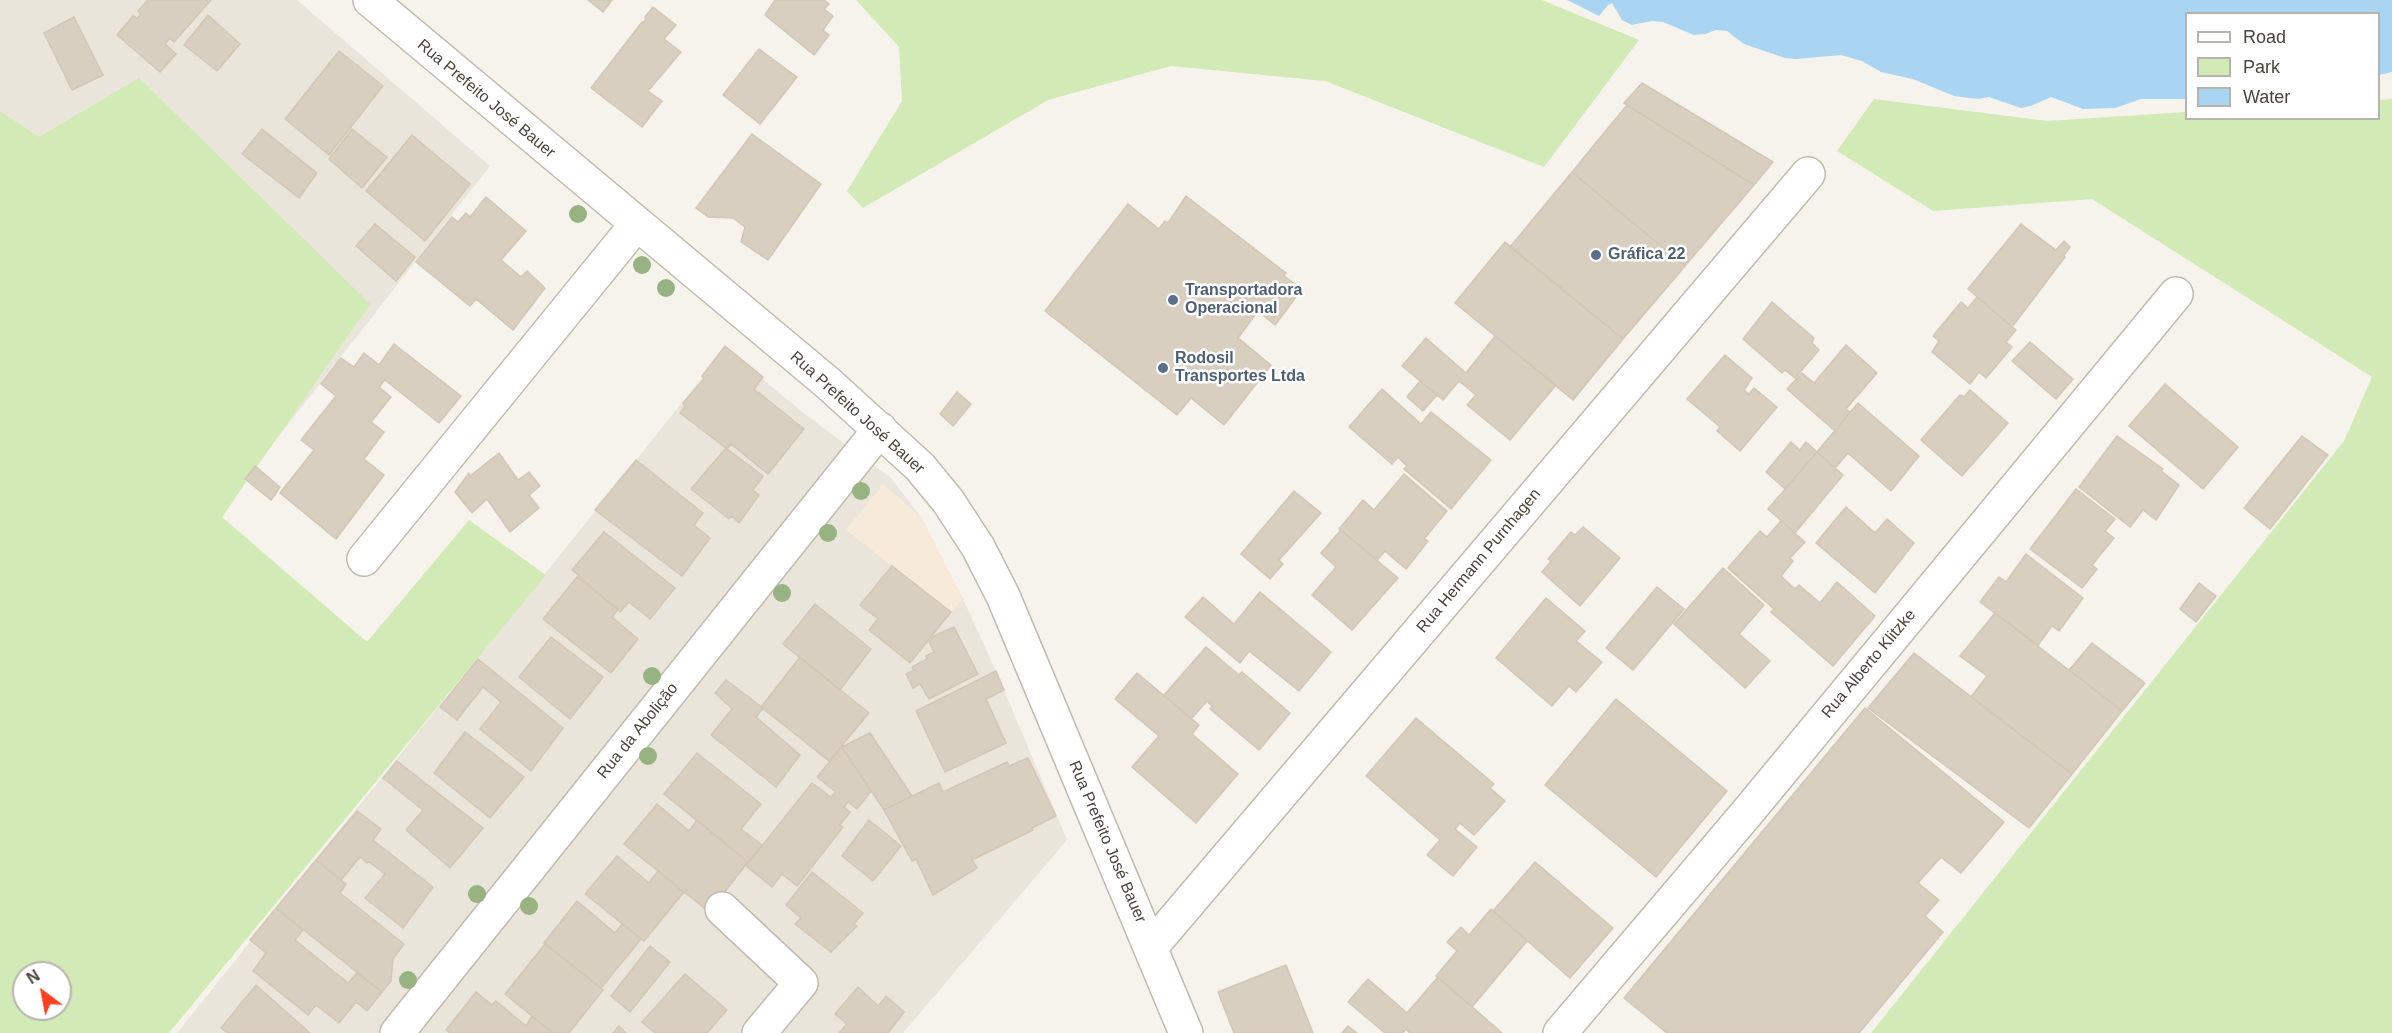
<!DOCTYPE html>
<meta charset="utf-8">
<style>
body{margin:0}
#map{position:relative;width:2392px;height:1033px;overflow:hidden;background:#f6f3ec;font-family:Helvetica,sans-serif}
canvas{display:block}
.legend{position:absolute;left:2185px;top:12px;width:195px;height:108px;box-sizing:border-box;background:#fff;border:2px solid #b7b4b0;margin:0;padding:8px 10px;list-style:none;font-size:18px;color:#4b4439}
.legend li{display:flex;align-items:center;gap:12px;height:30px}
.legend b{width:30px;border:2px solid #b7b4b0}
.north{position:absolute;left:12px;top:961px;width:60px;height:60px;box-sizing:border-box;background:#fff;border:2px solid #b7b4b0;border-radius:50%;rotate:328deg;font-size:16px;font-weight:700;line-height:24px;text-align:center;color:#4b4439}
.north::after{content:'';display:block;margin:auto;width:21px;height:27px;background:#fc3f1d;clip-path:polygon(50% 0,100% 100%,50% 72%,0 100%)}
</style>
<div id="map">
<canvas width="2392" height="1033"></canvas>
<ul class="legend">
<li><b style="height:8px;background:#fff"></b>Road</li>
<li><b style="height:16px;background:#d2eab5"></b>Park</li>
<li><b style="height:16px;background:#a9d4f2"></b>Water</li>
</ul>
<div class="north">N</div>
</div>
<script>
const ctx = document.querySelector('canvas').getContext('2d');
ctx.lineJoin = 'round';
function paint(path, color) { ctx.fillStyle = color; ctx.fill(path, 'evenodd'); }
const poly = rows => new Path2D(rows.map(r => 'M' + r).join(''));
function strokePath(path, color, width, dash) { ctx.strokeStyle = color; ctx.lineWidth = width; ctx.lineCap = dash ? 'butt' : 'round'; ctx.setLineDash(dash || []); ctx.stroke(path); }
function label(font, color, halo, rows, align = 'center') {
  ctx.font = font + ' Helvetica,sans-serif'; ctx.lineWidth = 5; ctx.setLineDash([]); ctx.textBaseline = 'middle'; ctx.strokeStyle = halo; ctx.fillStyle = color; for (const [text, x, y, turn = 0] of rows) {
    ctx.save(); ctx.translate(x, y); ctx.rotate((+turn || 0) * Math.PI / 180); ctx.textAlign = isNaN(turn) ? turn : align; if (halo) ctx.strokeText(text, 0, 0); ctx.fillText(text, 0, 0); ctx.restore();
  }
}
const residential = poly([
 [0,0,297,0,490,166,0,793],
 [725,349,810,418,891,478,921,517,963,599,996,671,1067,840,903,1033,177,1033]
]);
const commercial = poly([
 [883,484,921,517,963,599,951,612,846,530]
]);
const green = poly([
 [856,0,1542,0,1639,40,1544,167,1325,81,1171,66,1048,100,863,208,847,191,902,101,899,47],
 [139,78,370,304,222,517,367,642,469,520,546,575,169,1033,0,1033,0,111,39,137],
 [24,973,60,973,60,1009,24,1009],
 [1874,99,2047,121,2186,112,2186,118,2378,118,2379,100,2392,99,2392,1033,1871,1033,2344,441,2372,377,2092,199,1933,211,1837,151]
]);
const water = poly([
 [1567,0,2392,0,2392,72,2379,75,2378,14,2186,14,2186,99,2141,99,2115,108,2083,109,2051,97,2031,106,2021,108,1989,97,1978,99,1954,96,1913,79,1881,72,1862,61,1841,55,1796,59,1785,58,1744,44,1727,31,1716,30,1705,34,1694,35,1663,22,1652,21,1632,25,1622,20,1612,3,1608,5,1599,16]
]);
const building = poly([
 [148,0,211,0,174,42,170,38,165,44,176,54,160,72,117,35,133,16,137,18,141,14,138,11,148,0],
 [588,0,612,0,603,12,588,0],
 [775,0,824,0,829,4,824,9,833,16,823,30,829,35,814,55,765,15,775,0],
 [653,7,676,25,664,39,681,52,648,91,662,101,642,127,591,88,642,22,643,23,646,19,645,17,653,7],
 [208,15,240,44,217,71,184,45,208,15],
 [74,17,103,75,72,90,44,33,74,17],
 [759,49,797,77,760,124,723,95,759,49],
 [339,51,383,86,329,155,285,119,339,51],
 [1642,83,1773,162,1754,185,1624,103,1642,83],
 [1627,105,1754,185,1685,266,1572,172,1627,105],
 [262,129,317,173,299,198,242,154,262,129],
 [352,129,387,157,362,188,329,159,352,129],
 [752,134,821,184,768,260,741,242,745,227,733,218,708,217,696,208,752,134],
 [412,135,470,184,425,241,366,191,412,135],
 [1572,172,1685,266,1623,339,1510,247,1572,172],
 [1186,196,1286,273,1284,276,1302,289,1275,325,1258,311,1238,338,1271,365,1224,425,1191,398,1177,415,1045,311,1128,204,1159,229,1165,221,1168,223,1186,196],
 [486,197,526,231,501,260,521,277,527,271,545,288,513,330,476,299,470,306,416,262,452,217,458,222,466,213,470,217,486,197],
 [375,224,415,257,396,281,356,246,375,224],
 [2021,224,2056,250,2064,241,2070,247,2064,255,2065,257,2012,327,1968,289,2021,224],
 [1505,242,1623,339,1573,400,1455,303,1505,242],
 [1977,297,2016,330,2006,342,2012,347,1986,378,1979,372,1970,384,1932,352,1939,341,1933,336,1961,302,1968,308,1977,297],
 [1772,302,1814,338,1812,343,1819,350,1795,378,1785,370,1782,373,1743,339,1772,302],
 [1495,336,1556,385,1510,440,1467,405,1476,395,1459,381,1443,400,1402,366,1426,338,1466,373,1495,336],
 [2030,342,2073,379,2056,399,2012,361,2030,342],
 [394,344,461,396,439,423,385,380,379,387,391,397,371,422,384,432,364,459,384,475,336,539,280,493,314,450,301,440,336,396,321,384,341,358,354,367,364,353,379,365,394,344],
 [1846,345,1877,373,1846,409,1850,412,1835,431,1787,389,1802,373,1814,383,1846,345],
 [725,346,763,377,754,389,804,429,768,474,731,444,727,449,680,413,685,407,683,403,704,379,702,376,725,346],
 [1725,355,1752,378,1744,390,1749,394,1754,388,1777,407,1740,451,1717,431,1720,427,1687,399,1725,355],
 [1420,381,1437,395,1423,411,1407,397,1420,381],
 [2165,384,2238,447,2203,489,2129,426,2165,384],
 [1382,389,1421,424,1431,412,1491,460,1451,509,1404,469,1407,466,1398,457,1392,464,1349,427,1382,389],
 [1970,390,2008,423,1962,476,1921,440,1960,395,1964,397,1970,390],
 [957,392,971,404,953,426,940,414,957,392],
 [1858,403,1919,456,1891,491,1848,453,1835,468,1817,452,1858,403],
 [2117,436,2163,469,2161,471,2179,485,2156,520,2143,510,2130,527,2079,487,2117,436],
 [2302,436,2328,455,2270,529,2244,508,2302,436],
 [1791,442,1800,450,1806,442,1817,452,1785,489,1766,472,1791,442],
 [726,448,763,476,753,490,759,495,739,523,732,516,729,519,691,489,726,448],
 [1817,452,1843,475,1795,533,1768,509,1817,452],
 [499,453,518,480,529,472,540,486,529,495,539,508,510,532,487,499,472,513,455,492,469,473,470,476,499,453],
 [636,460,703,513,694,525,710,538,682,576,595,510,636,460],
 [255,466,280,487,271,500,245,479,255,466],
 [1404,474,1447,511,1424,539,1428,541,1406,569,1385,551,1377,560,1339,529,1363,500,1374,510,1404,474],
 [2076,489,2115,519,2105,531,2114,538,2092,565,2097,569,2082,588,2030,549,2076,489],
 [1294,491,1321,513,1279,560,1283,564,1270,579,1241,554,1294,491],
 [1846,507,1875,533,1887,519,1914,543,1875,593,1816,543,1846,507],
 [1781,521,1805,542,1790,558,1793,561,1781,576,1795,589,1799,585,1820,603,1837,582,1875,616,1833,666,1771,612,1774,609,1728,568,1760,531,1767,537,1781,521],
 [1583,527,1620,558,1580,606,1542,572,1551,561,1548,559,1571,532,1575,535,1583,527],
 [1341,530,1398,578,1352,630,1312,595,1336,567,1321,553,1341,530],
 [604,532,675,588,650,619,629,602,620,612,572,570,604,532],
 [2026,554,2083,598,2059,631,2052,626,2038,645,1980,602,1999,577,2006,582,2026,554],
 [892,566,951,612,910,663,869,630,878,619,860,605,892,566],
 [1723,568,1764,605,1739,634,1770,661,1745,688,1674,624,1723,568],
 [577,577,618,609,612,617,638,639,611,673,543,619,577,577],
 [2199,583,2216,596,2196,622,2180,609,2199,583],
 [1657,587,1684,609,1633,670,1606,648,1657,587],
 [1260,592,1331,652,1299,691,1249,651,1240,663,1185,617,1203,597,1234,624,1260,592],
 [1546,598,1585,631,1576,641,1602,662,1576,692,1569,686,1552,706,1496,658,1546,598],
 [815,604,871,649,840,690,783,644,815,604],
 [1995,613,2122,711,2072,774,1971,697,1987,676,1960,656,1995,613],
 [954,627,978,674,929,699,920,684,913,688,906,674,914,670,912,667,927,659,926,656,934,652,929,642,934,636,954,627],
 [551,637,603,677,570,719,519,677,551,637],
 [2092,643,2145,683,2122,711,2069,670,2092,643],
 [1206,647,1239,675,1242,672,1290,713,1259,750,1210,709,1212,706,1207,701,1191,719,1164,695,1206,647],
 [1914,653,2072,774,2029,828,1868,708,1914,653],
 [800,657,869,713,829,761,761,707,800,657],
 [478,659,563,728,531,771,480,729,501,702,483,687,457,720,440,707,478,659],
 [996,671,1004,690,986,699,1006,743,945,772,916,711,996,671],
 [1137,673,1199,725,1192,734,1238,774,1196,823,1132,767,1159,736,1115,699,1137,673],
 [726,680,763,708,756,717,800,755,776,787,711,735,732,709,715,693,726,680],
 [1616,699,1727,791,1656,877,1545,785,1616,699],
 [1865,708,2004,822,1961,873,1941,857,1918,883,1939,900,1925,916,1943,932,1859,1033,1667,1033,1624,998,1865,708],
 [1416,718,1494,784,1490,788,1505,801,1474,835,1460,823,1455,829,1477,847,1453,876,1427,855,1440,840,1366,776,1416,718],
 [465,732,524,777,490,818,434,773,465,732],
 [870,733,912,796,884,810,842,747,870,733],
 [842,747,871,791,857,809,848,802,844,807,850,812,840,825,843,827,797,886,782,874,772,887,746,866,812,783,831,797,836,792,817,777,842,747],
 [697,753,761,804,741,829,762,845,748,862,664,794,697,753],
 [1028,758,1056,816,1032,828,1033,830,972,860,977,868,933,895,916,859,912,861,884,810,939,783,943,792,1007,762,1009,766,1028,758],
 [397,761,483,828,450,868,406,830,423,810,383,778,397,761],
 [657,804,689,831,697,820,748,862,709,912,624,844,657,804],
 [357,811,381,829,373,840,433,887,403,928,365,898,385,874,369,862,367,863,360,857,341,880,316,860,357,811],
 [869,820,901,846,873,881,842,856,869,820],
 [617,856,649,883,658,871,684,892,644,941,585,894,617,856],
 [316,860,346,884,340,893,404,944,393,959,391,981,382,992,276,908,316,860],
 [1535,862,1613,928,1570,978,1493,911,1535,862],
 [812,872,863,913,854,924,857,926,831,952,795,924,801,918,786,905,812,872],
 [577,901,615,933,622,924,641,939,601,988,544,943,577,901],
 [276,908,303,930,295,940,348,983,357,973,382,992,367,1011,356,1002,339,1023,316,1005,308,1015,253,971,266,953,250,940,276,908],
 [1491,909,1527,941,1472,1007,1436,976,1457,951,1447,942,1461,927,1469,935,1491,909],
 [545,944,603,990,569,1033,553,1033,505,994,545,944],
 [650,946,670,962,630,1012,611,996,650,946],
 [1286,965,1313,1033,1234,1033,1218,992,1286,965],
 [685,974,727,1010,707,1033,655,1033,642,1022,685,974],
 [1438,977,1502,1033,1410,1033,1406,1029,1403,1033,1385,1033,1348,1002,1368,979,1407,1013,1438,977],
 [256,985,310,1033,228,1033,221,1028,256,985],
 [858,987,878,1006,886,996,904,1012,888,1033,839,1033,847,1024,835,1014,858,987],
 [476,992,492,1005,496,1001,526,1026,532,1016,553,1033,450,1033,446,1030,476,992],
 [619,1026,626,1033,613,1033,619,1026],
 [1348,1026,1357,1033,1342,1033,1348,1026]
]);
const minor = poly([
 [370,0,829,384,920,467,948,501,978,547,1003,596,1186,1033],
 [364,559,636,225],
 [722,909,801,983,759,1033],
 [1151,947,1808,174],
 [397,1033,880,429],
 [1560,1033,1746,814,2176,294]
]);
const trees = [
 [578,214],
 [642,265],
 [666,288],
 [861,491],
 [828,533],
 [782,593],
 [652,676],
 [648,756],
 [477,894],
 [529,906],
 [408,980]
];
const markers = [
 [1596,255,6,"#5c6f8a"],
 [1173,300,6,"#5c6f8a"],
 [1163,368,6,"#5c6f8a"]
];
const streetNames = [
 ["Rua Prefeito José Bauer",486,99,40],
 ["Rua Prefeito José Bauer",857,413,42],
 ["Rua Hermann Purnhagen",1479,561,-50],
 ["Rua Alberto Klitzke",1869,664,-50],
 ["Rua da Abolição",638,731,-51],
 ["Rua Prefeito José Bauer",1107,842,67]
];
const serviceNames = [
 ["Gráfica 22",1608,255],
 ["Transportadora",1185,291],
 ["Operacional",1185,309],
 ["Rodosil",1175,359],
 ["Transportes Ltda",1175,377]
];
paint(residential, '#eae5da');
paint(commercial, '#f7ead8');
paint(green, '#d2eab5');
paint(water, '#a9d4f2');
paint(building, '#d8cfc1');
strokePath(building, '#d3c7b4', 1.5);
strokePath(minor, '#c2bbae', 36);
strokePath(minor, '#fff', 33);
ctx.fillStyle = '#97b381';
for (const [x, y] of trees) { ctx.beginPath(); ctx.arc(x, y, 9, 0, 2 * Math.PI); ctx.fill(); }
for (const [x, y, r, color] of markers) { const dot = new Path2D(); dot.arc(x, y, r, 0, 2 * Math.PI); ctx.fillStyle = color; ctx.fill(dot); strokePath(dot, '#fff', 2); }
label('16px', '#4b4439', '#fff', streetNames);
label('bold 16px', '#4e5e75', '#fff', serviceNames, 'left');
</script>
